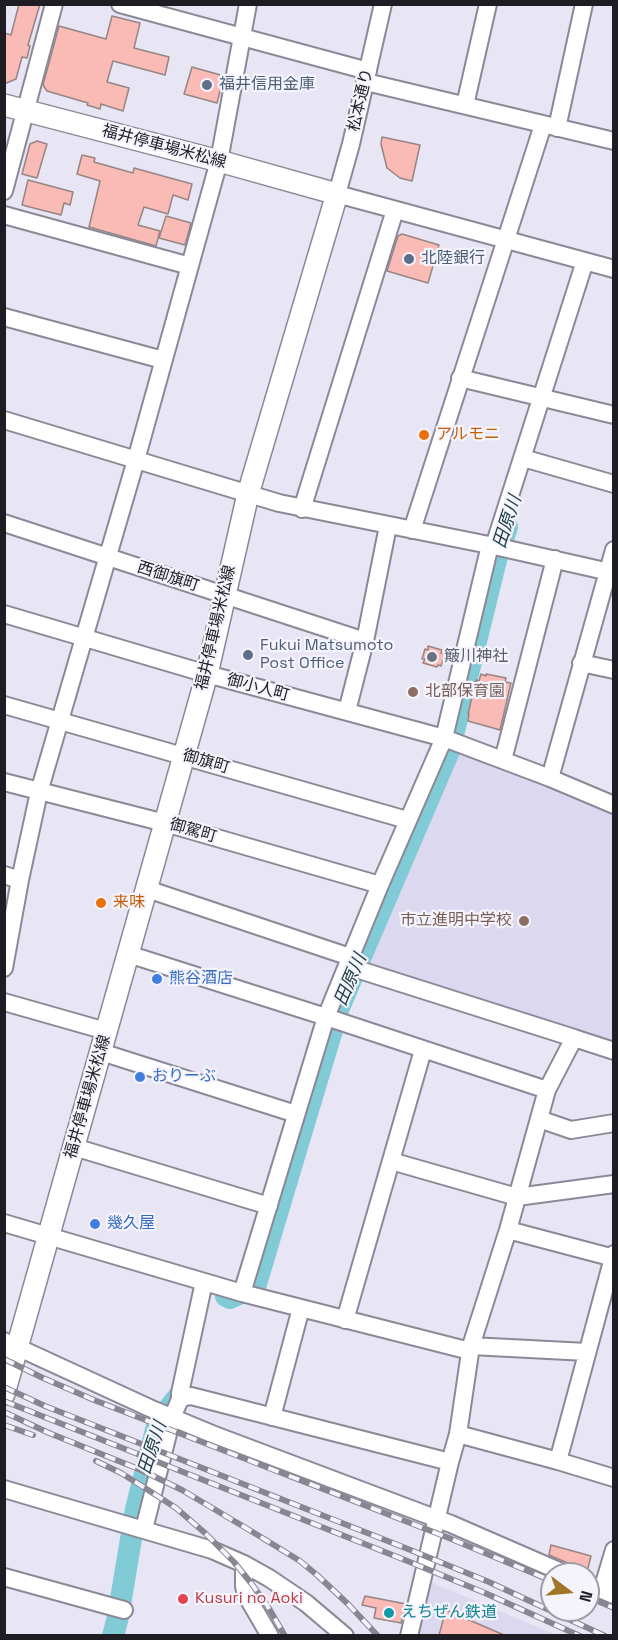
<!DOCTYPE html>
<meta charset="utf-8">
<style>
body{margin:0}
#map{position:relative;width:618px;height:1640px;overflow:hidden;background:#e8e5f5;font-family:"Space Grotesk",sans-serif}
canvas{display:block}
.frame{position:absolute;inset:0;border:6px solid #1e1d23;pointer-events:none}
.north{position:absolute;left:540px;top:1562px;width:60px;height:60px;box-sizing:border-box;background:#f5f4fd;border:2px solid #9f9ea6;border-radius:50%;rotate:106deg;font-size:16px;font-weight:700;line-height:24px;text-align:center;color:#1e1d23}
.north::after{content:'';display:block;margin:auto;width:21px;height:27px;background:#a27627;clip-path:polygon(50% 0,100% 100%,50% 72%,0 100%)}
</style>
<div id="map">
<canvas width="618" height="1640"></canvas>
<div class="frame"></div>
<div class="north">N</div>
</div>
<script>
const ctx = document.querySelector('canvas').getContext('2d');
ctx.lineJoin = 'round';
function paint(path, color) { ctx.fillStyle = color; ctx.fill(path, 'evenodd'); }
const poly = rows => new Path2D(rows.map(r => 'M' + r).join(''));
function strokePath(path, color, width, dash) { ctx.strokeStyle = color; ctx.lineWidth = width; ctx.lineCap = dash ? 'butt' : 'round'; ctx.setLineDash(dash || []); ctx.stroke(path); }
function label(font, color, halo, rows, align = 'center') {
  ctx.font = font + ' "Space Grotesk","Noto Sans JP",sans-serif'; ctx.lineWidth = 4.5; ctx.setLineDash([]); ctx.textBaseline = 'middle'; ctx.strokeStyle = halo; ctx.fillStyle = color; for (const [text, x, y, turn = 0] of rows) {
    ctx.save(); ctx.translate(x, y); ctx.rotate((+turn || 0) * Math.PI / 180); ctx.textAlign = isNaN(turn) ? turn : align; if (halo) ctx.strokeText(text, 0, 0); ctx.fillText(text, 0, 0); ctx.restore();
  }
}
const built = poly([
 [457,748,613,809,613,1047,364,964],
 [426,1580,556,1635,412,1636]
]);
const river = poly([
 [226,1296,230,1298,255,1287,338,1010,449,751,496,560,507,527],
 [113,1636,118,1617,136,1509,158,1422,178,1397]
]);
const building = poly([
 [19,4,40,4,28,45,30,46,27,58,22,57,16,79,4,84,4,33,11,35,19,4],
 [112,16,140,23,134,48,169,57,165,75,113,61,107,82,129,88,123,111,101,104,100,109,87,105,88,103,47,91,43,85,59,26,106,39,112,16],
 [192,67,224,76,217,103,184,94,192,67],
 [382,137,420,145,412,181,400,178,387,168,381,144,382,137],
 [37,141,47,144,37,178,22,174,30,144,37,141],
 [82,155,95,158,94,162,133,173,134,168,192,184,188,200,173,195,168,214,144,207,138,225,160,231,156,246,89,227,100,181,77,174,82,155],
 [28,180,73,192,70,205,64,203,61,215,22,205,28,180],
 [166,216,191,223,185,245,159,238,166,216],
 [402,234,439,245,428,283,387,271,398,236,402,234],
 [428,646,442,650,441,653,445,654,441,666,438,665,437,667,423,663,425,659,422,659,425,649,428,650,428,646],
 [481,674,486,676,486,674,506,678,505,682,511,683,500,730,468,721,469,714,468,714,476,680,479,681,481,674],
 [551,1545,591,1556,587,1572,575,1569,570,1564,549,1555,551,1545],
 [365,1596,406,1604,401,1623,374,1618,376,1608,362,1605,365,1596],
 [446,1610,504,1635,439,1635,446,1610]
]);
const minor = poly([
 [120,4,368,71],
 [383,4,351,144,337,194,614,269],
 [366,82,614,141],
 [465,105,488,4],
 [557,128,584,4],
 [4,191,54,4],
 [4,215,190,266],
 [4,317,163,360],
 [460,378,614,415],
 [4,420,279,503,494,546,614,573],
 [523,458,614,484],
 [302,509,395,210],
 [4,523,365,641],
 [412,530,543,125],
 [494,546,585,261],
 [4,614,207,674,444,738,550,778,614,805],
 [581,663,614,670],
 [4,705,407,820],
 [347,711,365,641,388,526],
 [503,760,555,559],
 [550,778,614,550],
 [4,782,165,823,380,885],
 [4,875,20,880],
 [147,889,350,957],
 [128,954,326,1017,547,1090],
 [347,966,574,1038],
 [4,968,20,880,39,792,136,460,219,161,248,4],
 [4,1002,106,1031],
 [101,1052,296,1114],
 [539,1119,571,1130,614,1123],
 [74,1147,269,1206],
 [391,1161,517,1197,614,1184],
 [4,1223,242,1293,470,1351],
 [508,1230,614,1258],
 [242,1293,326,1017,380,885,444,738,490,545],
 [345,1320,423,1050],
 [4,1341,154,1410,212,1434,451,1524,566,1574],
 [471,1346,587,1352],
 [180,1399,180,1393,204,1282],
 [272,1417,301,1308],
 [458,1434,558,1461,614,1478],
 [558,1461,614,1254],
 [4,1489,212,1550,244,1564,269,1578,306,1603,345,1636],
 [144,1529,172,1418,180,1399,186,1397,191,1396,450,1462],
 [614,1550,602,1590,614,1595],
 [244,1564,244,1586,246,1595,270,1636],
 [4,1577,124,1610],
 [409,1636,450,1462,458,1434,471,1346,508,1230,547,1090,574,1038,614,1051]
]);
const major = poly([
 [4,105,219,161,337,194,248,494,207,674,4,1394]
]);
const rail = poly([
 [4,1359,43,1378,94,1400,449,1538,552,1581],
 [4,1387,45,1406,408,1549,489,1582,605,1636],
 [4,1401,405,1560,485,1593,580,1636],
 [4,1412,49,1433,141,1470,182,1490,256,1534,300,1561,317,1575,348,1604,378,1636],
 [4,1425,33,1435],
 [96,1461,121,1473,145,1488,176,1508,205,1533,234,1562,251,1583,267,1605,285,1636],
 [588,1597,614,1608]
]);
const markers = [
 [207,85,6,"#5c6f8a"],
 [409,259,6,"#5c6f8a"],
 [424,435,6,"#e8710a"],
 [248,655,6,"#5c6f8a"],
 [432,657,6,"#6b7280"],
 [413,692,6,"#8d6e63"],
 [101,903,6,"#e8710a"],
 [524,921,6,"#8d6e63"],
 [157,979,6,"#3f7fe0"],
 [140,1077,6,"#3f7fe0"],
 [95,1224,6,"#3f7fe0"],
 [183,1599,6,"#e0444e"],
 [389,1613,6,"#0f9aa8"]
];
const serviceNames = [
 ["福井信用金庫",219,85],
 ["北陸銀行",421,259],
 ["Fukui Matsumoto",260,646],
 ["Post Office",260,664]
];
const streetNames = [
 ["松本通り",361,100,-77],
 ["福井停車場米松線",164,147,15],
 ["西御旗町",168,577,18],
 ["福井停車場米松線",216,628,-77],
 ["御小人町",258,688,15],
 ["御旗町",206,762,16],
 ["御駕町",193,831,16],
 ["福井停車場米松線",88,1097,-74]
];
const foodNames = [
 ["アルモニ",436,435],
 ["来味",113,903]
];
const worshipNames = [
 ["簸川神社",444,657]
];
const educationNames = [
 ["北部保育園",425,692],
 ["市立進明中学校",512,921,"right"]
];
const shopNames = [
 ["熊谷酒店",169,979],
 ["おりーぶ",152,1077],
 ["幾久屋",107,1224]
];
const healthNames = [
 ["Kusuri no Aoki",195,1599]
];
const cultureNames = [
 ["えちぜん鉄道",401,1613]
];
const waterNames = [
 ["田原川",508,522,-72],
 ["田原川",351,980,-67],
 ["田原川",153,1448,-72]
];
paint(built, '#dbd8ef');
strokePath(river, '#81cbd6', 22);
paint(building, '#fabab5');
strokePath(building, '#968583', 1.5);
strokePath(minor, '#8b8997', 20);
strokePath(major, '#8b8997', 24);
strokePath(minor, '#fff', 16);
strokePath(major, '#fff', 21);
strokePath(rail, '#898692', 6);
strokePath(rail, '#f5f4fd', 4, [11]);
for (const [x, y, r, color] of markers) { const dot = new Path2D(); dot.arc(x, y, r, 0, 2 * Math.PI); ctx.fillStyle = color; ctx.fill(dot); strokePath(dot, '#f5f4fd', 2); }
label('16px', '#4e5e75', '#f5f4fd', serviceNames, 'left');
label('16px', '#1e1d23', '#f5f4fd', streetNames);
label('16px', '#c56008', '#f5f4fd', foodNames, 'left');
label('16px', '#5b616d', '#f5f4fd', worshipNames, 'left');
label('16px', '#785e54', '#f5f4fd', educationNames, 'left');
label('16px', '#366cbe', '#f5f4fd', shopNames, 'left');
label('16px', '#be3a42', '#f5f4fd', healthNames, 'left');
label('16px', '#0d838f', '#f5f4fd', cultureNames, 'left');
label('italic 18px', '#193d42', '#f5f4fd', waterNames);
</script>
